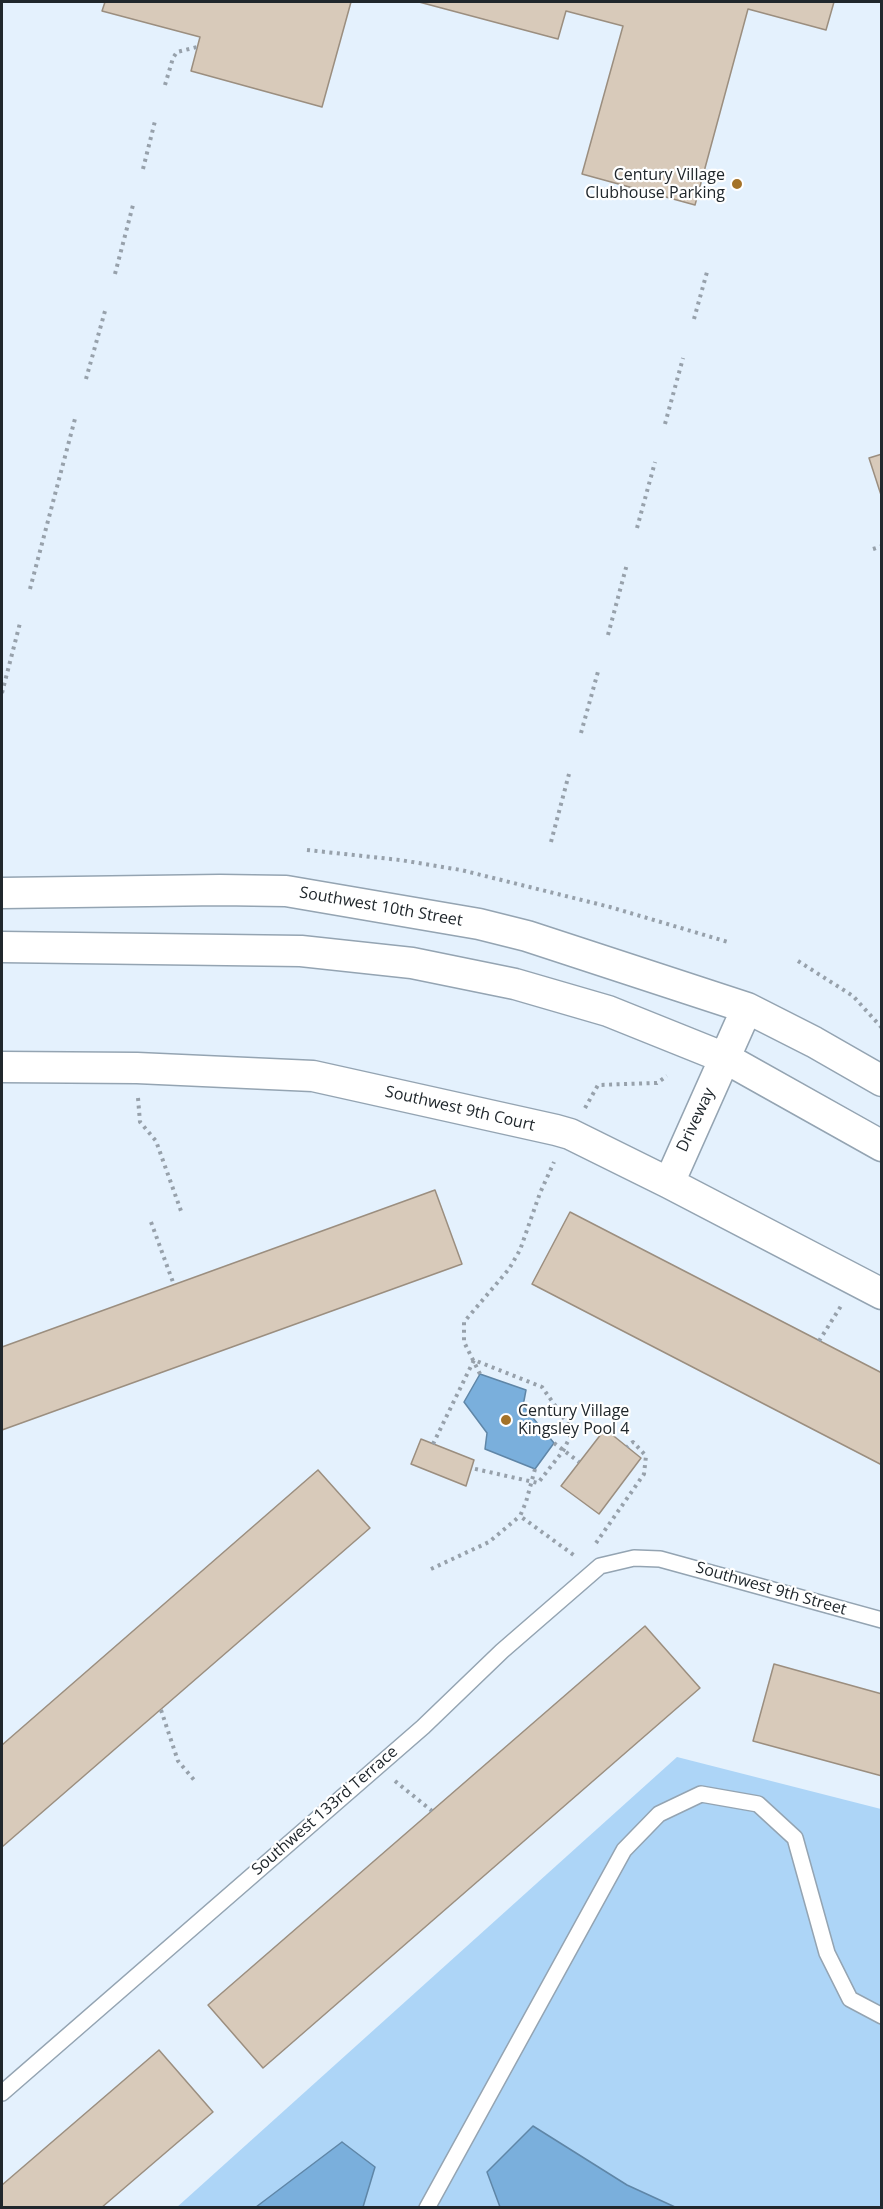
<!DOCTYPE html>
<style>
body{margin:0}
#map{position:relative;width:883px;height:2209px;overflow:hidden;background:#e4f1fd;font-family:"Open Sans",sans-serif}
canvas{display:block}
.frame{position:absolute;inset:0;border:3px solid #20272c;pointer-events:none}
</style>
<div id="map">
<canvas width="883" height="2209"></canvas>
<div class="frame"></div>
</div>
<script>
const ctx = document.querySelector('canvas').getContext('2d');
ctx.lineJoin = 'round';
function paint(path, color) { ctx.fillStyle = color; ctx.fill(path, 'evenodd'); }
const poly = rows => new Path2D(rows.map(r => 'M' + r).join(''));
function strokePath(path, color, width, dash) { ctx.strokeStyle = color; ctx.lineWidth = width; ctx.lineCap = dash ? 'butt' : 'round'; ctx.setLineDash(dash || []); ctx.stroke(path); }
function label(font, color, halo, rows, align = 'center') {
  ctx.font = font + ' "Open Sans",sans-serif'; ctx.lineWidth = 4.5; ctx.setLineDash([]); ctx.textBaseline = 'middle'; ctx.strokeStyle = halo; ctx.fillStyle = color; for (const [text, x, y, turn = 0] of rows) {
    ctx.save(); ctx.translate(x, y); ctx.rotate((+turn || 0) * Math.PI / 180); ctx.textAlign = isNaN(turn) ? turn : align; if (halo) ctx.strokeText(text, 0, 0); ctx.fillText(text, 0, 0); ctx.restore();
  }
}
const green = poly([
 [677,1757,881,1809,881,2207,176,2208]
]);
const water = poly([
 [480,1374,526,1390,523,1406,554,1443,535,1469,485,1449,487,1433,464,1402,480,1374],
 [533,2126,627,2185,675,2207,500,2207,487,2172,533,2126],
 [342,2142,375,2167,363,2207,256,2207,342,2142]
]);
const building = poly([
 [105,2,351,2,322,107,191,71,200,37,102,11,105,2],
 [419,2,834,2,826,30,748,9,695,205,582,174,623,26,566,11,558,39,419,2],
 [882,454,882,498,869,458,882,454],
 [435,1190,462,1264,2,1430,2,1347,435,1190],
 [570,1212,882,1373,882,1465,532,1284,570,1212],
 [605,1429,641,1458,599,1514,561,1486,605,1429],
 [421,1439,474,1460,466,1486,411,1464,421,1439],
 [318,1470,370,1528,2,1847,2,1745,318,1470],
 [645,1626,700,1688,263,2068,208,2005,645,1626],
 [774,1664,882,1694,882,1776,753,1741,774,1664],
 [159,2050,213,2112,101,2208,2,2208,2,2185,159,2050]
]);
const path = poly([
 [165,85,173,58,177,52,197,47],
 [143,169,155,121],
 [115,274,133,205],
 [694,319,707,272],
 [86,379,105,311],
 [665,424,683,358],
 [637,528,655,462],
 [873,549,882,546],
 [30,589,76,415],
 [608,635,627,564],
 [2,693,20,623],
 [581,733,599,668],
 [551,842,569,774],
 [307,850,400,860,461,870,610,907,728,942],
 [798,961,853,996,882,1028],
 [138,1098,140,1122,156,1141,181,1211],
 [585,1108,598,1085,657,1083,667,1076],
 [151,1222,174,1285],
 [819,1341,841,1306],
 [480,1374,464,1342,464,1322,509,1269,520,1250,540,1193,554,1162],
 [554,1443,579,1462],
 [433,1444,474,1360,542,1387,573,1431,563,1451,538,1483,471,1468],
 [535,1469,526,1502,520,1516,575,1556],
 [596,1543,644,1474,646,1456,633,1442,627,1447],
 [431,1569,489,1542,520,1516],
 [161,1710,178,1761,195,1781],
 [395,1781,432,1811]
]);
const lane = poly([
 [2,2093,423,1727,502,1651,600,1566,634,1558,660,1559,882,1620],
 [427,2208,624,1850,659,1814,701,1794,758,1804,795,1838,827,1953,850,1999,882,2016]
]);
const street = poly([
 [2,893,220,890,286,891,479,924,527,936,747,1008,814,1042,882,1081],
 [2,947,301,951,412,963,515,984,608,1011,725,1058,882,1146],
 [2,1067,137,1068,313,1076,556,1130,570,1134,669,1183,882,1294],
 [669,1183,747,1008]
]);
const markers = [
 [737,184,6,"#a47228"],
 [506,1420,6,"#a47228"]
];
const poiNames = [
 ["Century Village",725,175],
 ["Clubhouse Parking",725,193],
 ["Century Village",518,1411,"left"],
 ["Kingsley Pool 4",518,1429,"left"]
];
const streetNames = [
 ["Southwest 10th Street",381,907,10],
 ["Southwest 9th Court",460,1109,13],
 ["Driveway",696,1120,-65],
 ["Southwest 9th Street",771,1589,16],
 ["Southwest 133rd Terrace",325,1811,-41]
];
paint(green, '#add5f7');
paint(water, '#7aafdc');
strokePath(water, '#5f86a7', 1.5);
paint(building, '#d8caba');
strokePath(building, '#9b8e7f', 1.5);
strokePath(lane, '#94a4b2', 18);
strokePath(street, '#94a4b2', 33);
strokePath(path, '#97a1ab', 4, [3, 4.5]);
strokePath(lane, '#fff', 15);
strokePath(street, '#fff', 30);
for (const [x, y, r, color] of markers) { const dot = new Path2D(); dot.arc(x, y, r, 0, 2 * Math.PI); ctx.fillStyle = color; ctx.fill(dot); strokePath(dot, '#fff', 2); }
label('16px', '#20272c', '#fff', poiNames, 'right');
label('16px', '#20272c', '#fff', streetNames);
</script>
